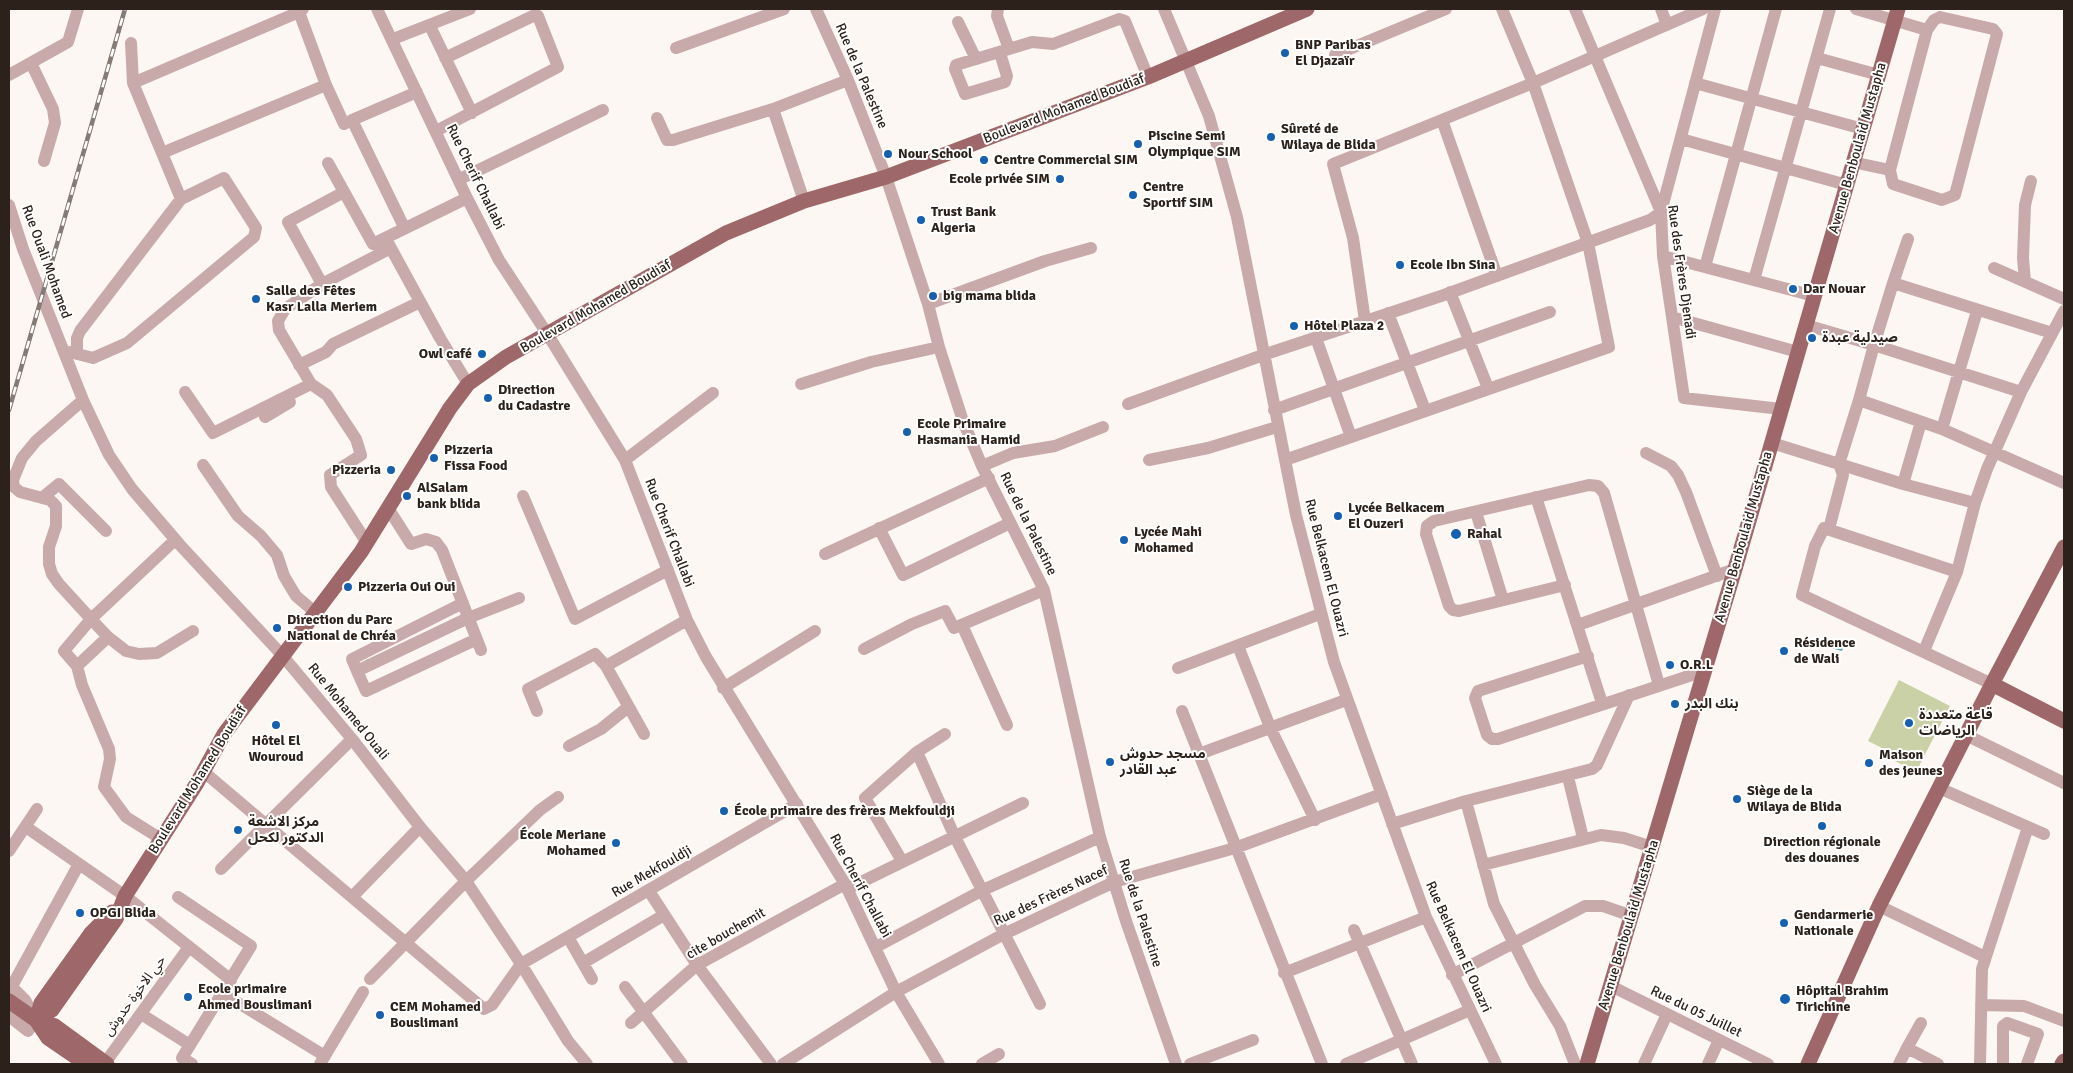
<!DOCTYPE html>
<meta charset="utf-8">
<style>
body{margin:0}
#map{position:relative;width:2073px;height:1073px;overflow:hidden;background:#fdf7f3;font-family:Signika,sans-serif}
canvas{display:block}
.frame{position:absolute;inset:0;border:10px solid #2c221b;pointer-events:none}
</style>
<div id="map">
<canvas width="2073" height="1073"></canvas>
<div class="frame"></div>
</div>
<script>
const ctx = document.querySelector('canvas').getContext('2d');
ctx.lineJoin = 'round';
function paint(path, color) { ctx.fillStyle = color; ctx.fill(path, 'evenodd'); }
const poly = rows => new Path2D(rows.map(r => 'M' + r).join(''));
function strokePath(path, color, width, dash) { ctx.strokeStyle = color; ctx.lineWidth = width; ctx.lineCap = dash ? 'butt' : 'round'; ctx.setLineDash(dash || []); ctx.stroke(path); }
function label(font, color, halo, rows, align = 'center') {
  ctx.font = font + ' Signika,"Noto Sans Arabic",sans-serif'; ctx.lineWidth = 4; ctx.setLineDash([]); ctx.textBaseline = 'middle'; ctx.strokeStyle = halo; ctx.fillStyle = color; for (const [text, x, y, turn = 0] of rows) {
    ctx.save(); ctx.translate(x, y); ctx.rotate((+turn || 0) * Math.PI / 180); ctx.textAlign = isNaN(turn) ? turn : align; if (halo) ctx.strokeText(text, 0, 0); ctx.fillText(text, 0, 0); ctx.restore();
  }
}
const green = poly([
 [1899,680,1950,706,1916,772,1893,760,1896,755,1868,741]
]);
const water = poly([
 [1830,640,1844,644,1842,651,1827,647]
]);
const minor = poly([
 [303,9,299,12,326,85,344,124,352,120],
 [377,9,467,198,499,260,548,335,625,460,687,620,706,657,845,884,896,992,939,1064],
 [816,9,848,80,886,177,928,304,939,347,963,421,982,466,1044,590,1100,837,1126,921,1176,1064],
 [998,9,997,16,1009,49],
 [1164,9,1209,116,1237,217,1296,515,1334,662,1426,917,1496,1064],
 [1575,9,1661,212,1663,256,1684,398,1781,409],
 [1661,9,1667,25],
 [1856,9,1927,30],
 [1940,17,1993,29,1997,34,1955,195,1942,200,1893,184,1890,170,1927,30,1934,20,1940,17],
 [958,22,976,59],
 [430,26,472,113],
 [393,39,470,9],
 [676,48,784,9],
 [1000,53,1007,76,1005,82,965,94,955,69,956,65,1032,42,1053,44,1119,19,1125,21,1148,77],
 [1335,55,1446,9],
 [1817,58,1879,75],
 [31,63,53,109,55,123,44,161],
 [9,75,68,42,78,9],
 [133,83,299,12,296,9],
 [1695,83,1863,129],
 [773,109,804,201],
 [657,118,667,140,673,140,773,109,848,80],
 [1442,120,1497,276],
 [436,131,558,67,538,16,535,15,445,58],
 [1681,139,1847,185],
 [162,153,326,85],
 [1852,162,1890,170],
 [328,163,373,244,467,198],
 [460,179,603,110],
 [9,205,23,249,83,400,109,455,132,489,180,545,282,655,352,739,420,827,466,881,521,964,568,1041,587,1064],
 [404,227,352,120,417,92],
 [1908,239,1893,283,2052,333],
 [387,241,440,338,468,384],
 [1663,256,1814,296],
 [1705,267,1776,9],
 [1994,268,2064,299],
 [1754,280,1830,9],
 [2025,282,2023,258,2025,205,2031,181],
 [1893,283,1874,345,2021,392],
 [322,284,288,222,344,192],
 [1450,292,1488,388],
 [928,304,1045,261,1091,248],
 [1388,313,1425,410],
 [1672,317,1798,352],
 [1365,321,1353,238,1333,164,1533,83,1703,9],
 [1806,325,1874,345,1859,400,1942,429,2064,483],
 [1316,338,1351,437],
 [70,352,93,358,127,343,254,237,256,228,224,178,181,199],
 [77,354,77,338,80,331,181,199,133,83,131,43],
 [299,365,326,352,333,344,420,302],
 [801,384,871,362,939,347],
 [185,392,213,433,311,384],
 [83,400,36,441,22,458,13,480,14,487,20,492,50,500,56,506,56,526,49,547,49,564,52,574,59,584,91,619,64,651,77,666,108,637],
 [1128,404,1263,355,1444,295,1650,220,1661,212,1715,9],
 [1274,410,1550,312],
 [265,417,290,402],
 [1942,429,1977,311],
 [1772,443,1903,484,1975,503],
 [1646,453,1671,466,1678,475,1686,492,1717,576],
 [625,460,713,393],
 [1149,460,1208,448,1277,427],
 [1285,460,1609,347,1588,243,1533,83,1502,9],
 [203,465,238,516,261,536,277,555,284,576,296,596,316,613],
 [982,466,1013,453,1055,446,1103,427],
 [1903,484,1921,422],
 [523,496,575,619,668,570],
 [1536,497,1602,703],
 [42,498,59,484,106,531],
 [388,508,411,544,426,539,436,542,442,550,481,650],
 [1476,512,1503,600],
 [879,528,903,575,1010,523],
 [1829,529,1843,475,1839,464,1859,400],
 [175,540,91,619,108,637,126,651,139,654,157,653,193,631],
 [367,543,331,487,330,475,361,455,356,439,327,395,311,384,279,330,278,321,285,309,322,284,391,248],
 [825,554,989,478],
 [1957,572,1824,528,1815,546,1802,595,1992,684],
 [1565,585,1459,611,1453,610,1449,606,1426,534,1427,526,1434,521,1589,485,1598,486,1604,493,1659,685],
 [962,625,1007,725],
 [1578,625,1735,569],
 [477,639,366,691,357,671,468,618,519,598],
 [1238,646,1270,727,1315,820],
 [864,649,912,624,945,611,954,628,1044,590],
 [1924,651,1957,572,1975,503,1987,469,2021,392,2064,311],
 [1588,656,1478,691,1475,698,1487,735,1492,739,1498,739,1704,671],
 [77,666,82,685,109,749,110,759,104,787,126,817,161,839],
 [606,666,687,620],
 [1178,668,1320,614],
 [357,671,352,659,463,603],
 [723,688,815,631],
 [537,711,528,689,595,654,606,666,644,734],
 [1182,711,1322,1064],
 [1966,735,2064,783],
 [569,746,601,729,627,708],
 [917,752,954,835,1040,1004],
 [1199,754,1346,700],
 [204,772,484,1009,492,1005,521,964,797,804],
 [1568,777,1583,838],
 [1939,788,2044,834],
 [1466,801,1592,769,1597,765,1629,695],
 [1392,824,1466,801,1494,904,1535,985,1560,1026,1575,1064],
 [26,827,125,896,231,980],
 [9,851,37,809],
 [902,861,865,798,917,752,945,734],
 [1483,865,1601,835,1624,838,1652,847],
 [221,869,352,739],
 [847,889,1023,803],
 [649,891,697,965,771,1064],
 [178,897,251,946,182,1058,192,1064],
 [352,897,420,827],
 [1879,906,1985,957],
 [1354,930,1412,1064],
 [568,937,592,979],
 [876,947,983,890,1100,837],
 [583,963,664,915],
 [1284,973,1426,917],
 [1452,975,1585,906,1603,906,1632,916],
 [370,979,466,881,540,810,558,797],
 [9,984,25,1000,36,1020,28,1031,9,1016],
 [12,986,79,864],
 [1611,986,1768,1064],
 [625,987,682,1064],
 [222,993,325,1056],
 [1981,1005,2024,1006,2064,1021],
 [141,1014,190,1045],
 [631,1023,697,965,845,884],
 [1907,1048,1921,1023],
 [105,1063,189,947],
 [320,1064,363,992],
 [783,1064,896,992,1004,934,1114,882,1235,848,1382,794],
 [982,1064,999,1054],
 [1190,1064,1253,1040],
 [1346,1064,1470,1010],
 [1644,1064,1667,1014],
 [1708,1064,1719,1040],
 [1899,1064,1907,1048,1938,1064],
 [1980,1064,1982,969,2028,827],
 [2003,1064,2003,1026,2007,1023,2038,1034,2027,1064]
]);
const major = poly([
 [1992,684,2064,721],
 [9,1001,36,1020,55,1026,107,1064],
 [36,1020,52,1010,116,919,125,896,197,783,224,734,361,552,450,408,468,384,506,357,726,233,804,201,886,177,1148,77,1307,9],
 [36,1020,41,1003,91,933,112,912],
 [36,1020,48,1038,86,1064],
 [1587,1064,1735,569,1898,9],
 [1808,1064,1879,906,1992,684,2064,547],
 [2062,1064,2064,1061]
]);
const rail = poly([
 [9,410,125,9]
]);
const markers = [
 [1285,53,5,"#1760af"],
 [1271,137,5,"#1760af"],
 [1138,144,5,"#1760af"],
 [888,154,5,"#1760af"],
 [984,160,5,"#1760af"],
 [1060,179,5,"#1760af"],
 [1133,195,5,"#1760af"],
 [921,220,5,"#1760af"],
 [1400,265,5,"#1760af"],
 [1793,289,5,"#1760af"],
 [933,296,5,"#1760af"],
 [256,299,5,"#1760af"],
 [1294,326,5,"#1760af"],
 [1812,338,5,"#1760af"],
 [482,354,5,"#1760af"],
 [488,398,5,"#1760af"],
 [907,432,5,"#1760af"],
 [434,458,5,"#1760af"],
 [391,470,5,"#1760af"],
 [407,496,5,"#1760af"],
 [1338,516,5,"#1760af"],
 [1456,534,6,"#1760af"],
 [1124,540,5,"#1760af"],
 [348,587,5,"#1760af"],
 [277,628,5,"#1760af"],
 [1784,651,5,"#1760af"],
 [1670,665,5,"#1760af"],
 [1675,704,5,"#1760af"],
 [1909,723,5,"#1760af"],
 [276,725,5,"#1760af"],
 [1110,762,5,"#1760af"],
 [1869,763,5,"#1760af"],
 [1737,799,5,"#1760af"],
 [724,811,5,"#1760af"],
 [1822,826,5,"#1760af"],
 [238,830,5,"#1760af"],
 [616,843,5,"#1760af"],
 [80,913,5,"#1760af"],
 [1784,923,5,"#1760af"],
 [188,997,5,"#1760af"],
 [1785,999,6,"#1760af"],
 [380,1015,5,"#1760af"]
];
const poiNames = [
 ["BNP Paribas",1295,45],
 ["El Djazaïr",1295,61],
 ["Sûreté de",1281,129],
 ["Wilaya de Blida",1281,145],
 ["Piscine Semi",1148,136],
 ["Olympique SIM",1148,152],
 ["Nour School",898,154],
 ["Centre Commercial SIM",994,160],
 ["Ecole privée SIM",1050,179,"right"],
 ["Centre",1143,187],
 ["Sportif SIM",1143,203],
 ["Trust Bank",931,212],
 ["Algeria",931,228],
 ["Ecole Ibn Sina",1410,265],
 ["Dar Nouar",1803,289],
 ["Salle des Fêtes",266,291],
 ["Kasr Lalla Meriem",266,307],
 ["big mama blida",943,296],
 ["Hôtel Plaza 2",1304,326],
 ["صيدلية عبدة",1822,338],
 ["Owl café",472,354,"right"],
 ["Direction",498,390],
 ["du Cadastre",498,406],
 ["Ecole Primaire",917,424],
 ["Hasmania Hamid",917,440],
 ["Pizzeria",444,450],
 ["Fissa Food",444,466],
 ["Pizzeria",381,470,"right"],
 ["AlSalam",417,488],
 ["bank blida",417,504],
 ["Lycée Belkacem",1348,508],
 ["El Ouzeri",1348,524],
 ["Lycée Mahi",1134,532],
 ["Mohamed",1134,548],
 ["Rahal",1467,534],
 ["Pizzeria Oui Oui",358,587],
 ["Direction du Parc",287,620],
 ["National de Chréa",287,636],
 ["Résidence",1794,643],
 ["de Wali",1794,659],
 ["O.R.L",1680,665],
 ["بنك البدر",1685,704],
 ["قاعة متعددة",1919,715],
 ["الرياضات",1919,731],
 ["Hôtel El",276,741,"center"],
 ["Wouroud",276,757,"center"],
 ["مسجد حدوش",1120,754],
 ["عبد القادر",1120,770],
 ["Maison",1879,755],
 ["des jeunes",1879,771],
 ["Siège de la",1747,791],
 ["Wilaya de Blida",1747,807],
 ["École primaire des frères Mekfouldji",734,811],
 ["مركز الاشعة",248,822],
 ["الدكتور لكحل",248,838],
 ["École Meriane",606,835,"right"],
 ["Mohamed",606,851,"right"],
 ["Direction régionale",1822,842,"center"],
 ["des douanes",1822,858,"center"],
 ["OPGI Blida",90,913],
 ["Gendarmerie",1794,915],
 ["Nationale",1794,931],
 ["Ecole primaire",198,989],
 ["Ahmed Bouslimani",198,1005],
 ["Hôpital Brahim",1796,991],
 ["Tirichine",1796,1007],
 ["CEM Mohamed",390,1007],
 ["Bouslimani",390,1023]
];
const streetNames = [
 ["Rue de la Palestine",861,76,67],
 ["Boulevard Mohamed Boudiaf",1064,109,-21],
 ["Avenue Benboulaid Mustapha",1858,148,-74],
 ["Rue Cherif Challabi",475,177,64],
 ["Rue Ouali Mohamed",46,262,70],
 ["Rue des Frères Djenadi",1681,272,82],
 ["Boulevard Mohamed Boudiaf",596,307,-30],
 ["Rue de la Palestine",1028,524,64],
 ["Rue Cherif Challabi",669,533,69],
 ["Avenue Benboulaid Mustapha",1744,537,-74],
 ["Rue Belkacem El Ouazri",1326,568,76],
 ["Rue Mohamed Ouali",348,712,51],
 ["Boulevard Mohamed Boudiaf",198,780,-58],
 ["Rue Mekfouldji",652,872,-30],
 ["Rue Cherif Challabi",860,886,62],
 ["Rue des Frères Nacef",1051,896,-25],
 ["Rue de la Palestine",1140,913,72],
 ["Avenue Benboulaid Mustapha",1629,925,-73],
 ["cite bouchemit",726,934,-30],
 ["Rue Belkacem El Ouazri",1458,947,66],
 ["حي الاخوة حدوش",135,996,-54],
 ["Rue du 05 Juillet",1696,1012,26]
];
paint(green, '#cad1a7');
paint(water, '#59acb0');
strokePath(minor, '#c9aaaa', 12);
strokePath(major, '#9e686a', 15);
strokePath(rail, '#847b75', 4.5);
strokePath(rail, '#fff', 2.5, [8]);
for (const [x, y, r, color] of markers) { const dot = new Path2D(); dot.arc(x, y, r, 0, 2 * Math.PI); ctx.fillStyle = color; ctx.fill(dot); strokePath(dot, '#fff', 2); }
label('bold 14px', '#2c221b', '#fff', poiNames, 'left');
label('14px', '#2c221b', '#fff', streetNames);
</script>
